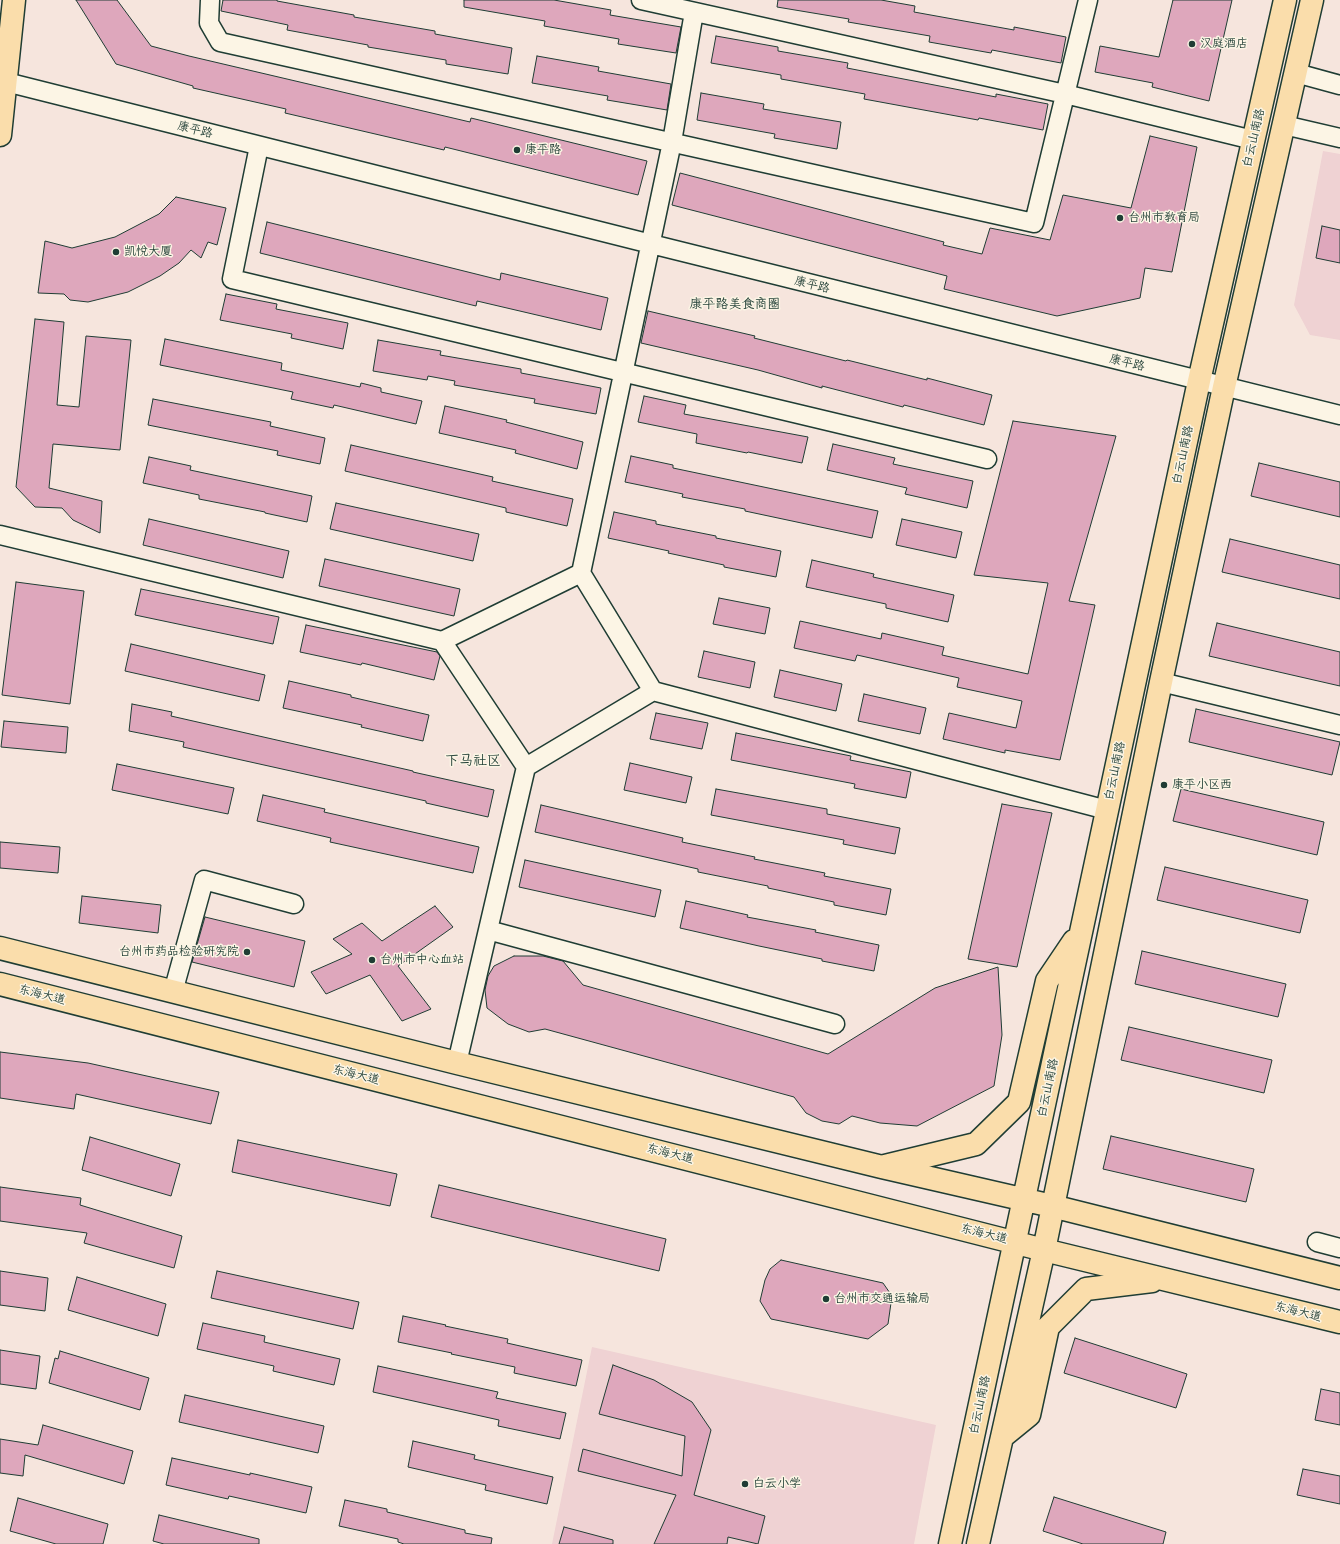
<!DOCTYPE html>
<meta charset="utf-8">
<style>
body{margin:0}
canvas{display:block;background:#f6e5dd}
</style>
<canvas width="1340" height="1544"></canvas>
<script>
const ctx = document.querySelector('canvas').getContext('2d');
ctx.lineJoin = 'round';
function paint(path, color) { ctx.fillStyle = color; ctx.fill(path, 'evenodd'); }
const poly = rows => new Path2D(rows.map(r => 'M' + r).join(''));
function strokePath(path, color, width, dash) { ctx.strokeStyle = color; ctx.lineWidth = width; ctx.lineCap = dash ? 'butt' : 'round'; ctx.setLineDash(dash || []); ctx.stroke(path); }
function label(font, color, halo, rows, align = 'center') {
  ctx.font = font + ' "Patrick Hand","LXGW WenKai TC",sans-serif'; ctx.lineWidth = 3; ctx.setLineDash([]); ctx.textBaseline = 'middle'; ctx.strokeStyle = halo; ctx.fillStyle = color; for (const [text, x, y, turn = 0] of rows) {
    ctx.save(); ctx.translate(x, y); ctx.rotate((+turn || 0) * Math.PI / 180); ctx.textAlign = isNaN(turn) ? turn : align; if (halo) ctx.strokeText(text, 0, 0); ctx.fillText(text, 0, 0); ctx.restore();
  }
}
const built = poly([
 [1323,151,1340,154,1340,340,1310,335,1294,305],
 [592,1347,936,1425,914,1544,552,1544]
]);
const building = poly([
 [76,0,117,0,151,46,189,56,470,122,471,118,647,161,638,195,445,147,444,150,285,113,286,109,193,88,193,86,116,64,76,0],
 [223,0,277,0,277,1,354,15,354,17,435,31,435,34,512,48,508,74,446,64,446,60,368,47,368,45,287,30,288,25,221,11,223,0],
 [464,0,554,0,611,10,610,15,681,27,676,53,618,44,619,39,544,26,545,21,464,7,464,0],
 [778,0,881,0,915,6,914,12,1014,30,1014,27,1066,37,1061,63,992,50,991,53,929,42,930,36,848,22,849,19,777,7,778,0],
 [1173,0,1232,0,1209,101,1152,87,1153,83,1095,72,1100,46,1159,57,1173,0],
 [716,36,778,47,778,51,848,63,847,68,996,97,996,94,1048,104,1043,130,979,118,978,120,864,99,865,94,781,79,781,75,711,63,716,36],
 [537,56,599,67,598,71,671,84,667,110,607,100,608,96,532,83,537,56],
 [701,93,764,104,763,109,841,122,837,149,774,138,775,134,697,120,701,93],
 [1150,136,1197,147,1172,272,1145,268,1140,298,1057,316,944,289,947,276,672,205,680,173,944,242,943,245,982,254,990,228,1050,240,1063,195,1131,208,1150,136],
 [176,197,226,208,217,245,208,242,201,258,191,250,179,263,160,276,128,292,88,302,70,300,64,294,38,293,45,241,72,248,115,237,159,214,176,197],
 [267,222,500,280,501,273,608,298,601,330,477,301,476,306,260,253,267,222],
 [1322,226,1340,230,1340,263,1316,258,1322,226],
 [226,294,277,304,276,309,348,323,343,349,291,338,292,334,220,320,226,294],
 [648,311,755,336,754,338,846,361,847,360,927,380,927,378,992,395,984,425,904,405,903,407,822,386,822,388,758,370,641,343,648,311],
 [35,319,64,322,57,405,79,407,86,336,131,340,120,450,53,444,49,488,102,501,100,533,73,520,62,508,35,507,16,487,35,319],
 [165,339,282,363,281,370,360,387,361,383,381,388,381,392,422,401,416,424,334,405,333,408,291,399,293,392,160,365,165,339],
 [378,340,441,351,440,355,521,369,521,373,601,388,596,414,534,403,535,399,454,385,455,381,428,376,427,380,373,371,378,340],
 [644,396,686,405,684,414,808,437,802,463,748,452,747,453,696,443,697,434,638,422,644,396],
 [153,399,271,422,270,426,325,438,320,464,277,455,278,451,148,425,153,399],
 [445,406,507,420,506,422,583,442,577,469,515,453,516,450,439,433,445,406],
 [1013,421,1116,436,1069,601,1095,605,1060,760,1005,750,1005,753,943,739,949,713,1016,728,1022,701,957,687,959,678,857,655,855,661,794,648,800,621,881,639,882,633,944,647,942,655,1028,674,1048,583,974,575,1013,421],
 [833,444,895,458,893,464,973,481,967,508,905,494,907,488,827,470,833,444],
 [351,445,493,477,492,481,573,499,567,526,506,512,506,508,345,471,351,445],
 [631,456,673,465,673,468,878,511,872,538,745,511,745,509,682,497,683,494,625,482,631,456],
 [149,457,191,466,190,470,312,496,307,522,265,513,265,512,199,499,199,495,143,483,149,457],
 [1259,463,1340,482,1340,517,1251,496,1259,463],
 [336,503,479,534,473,561,330,529,336,503],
 [614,512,656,521,656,524,716,536,716,538,781,551,776,577,724,567,724,565,668,553,669,551,608,538,614,512],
 [149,519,289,551,283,578,143,545,149,519],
 [902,519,962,532,956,558,896,545,902,519],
 [1230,539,1340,565,1340,599,1222,572,1230,539],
 [325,559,460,589,454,616,319,586,325,559],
 [812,560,874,574,873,577,954,595,948,622,886,608,886,604,806,587,812,560],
 [16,582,84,591,70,704,2,695,16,582],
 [141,589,279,617,273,644,135,615,141,589],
 [719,598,770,608,765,634,713,624,719,598],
 [1217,623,1340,652,1340,686,1209,656,1217,623],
 [306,625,437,652,440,656,434,680,362,663,361,665,300,652,306,625],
 [131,644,265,675,259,701,125,671,131,644],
 [704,651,755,662,750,688,698,677,704,651],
 [780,670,842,684,836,711,774,697,780,670],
 [289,681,351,695,351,697,429,715,423,741,361,727,362,725,283,708,289,681],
 [864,694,926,708,920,734,858,721,864,694],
 [132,704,172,712,171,716,413,771,413,772,494,790,488,817,426,803,426,801,183,747,184,742,129,731,132,704],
 [1196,709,1340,742,1332,775,1189,742,1196,709],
 [656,713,708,723,702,749,650,739,656,713],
 [4,721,68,727,66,753,1,747,4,721],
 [736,733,851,756,850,760,911,772,906,798,854,788,855,784,731,760,736,733],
 [630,763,692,777,686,803,624,790,630,763],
 [117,764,234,788,228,814,112,790,117,764],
 [716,789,827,809,827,814,900,828,895,854,843,844,844,840,711,815,716,789],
 [1181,789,1324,822,1317,855,1173,821,1181,789],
 [263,795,325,809,324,812,479,847,473,873,330,842,331,838,257,821,263,795],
 [1002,804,1052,813,1017,967,968,959,1002,804],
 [541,805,683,838,682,842,755,857,754,859,825,873,824,876,891,889,886,915,834,905,834,902,768,888,768,886,698,872,698,869,535,832,541,805],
 [0,842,60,847,58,873,0,868,0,842],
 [525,860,661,890,655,917,519,887,525,860],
 [1165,867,1308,900,1300,933,1157,900,1165,867],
 [82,896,161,905,158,933,79,923,82,896],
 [686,901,748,915,747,917,816,930,815,932,879,945,874,971,822,961,822,959,759,946,680,928,686,901],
 [435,906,453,927,398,966,431,1009,402,1021,370,975,326,994,311,972,352,954,333,939,362,923,382,941,435,906],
 [205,917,305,941,294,987,192,962,205,917],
 [1142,951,1286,984,1278,1017,1135,984,1142,951],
 [514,956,543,956,563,961,583,985,828,1054,935,988,998,967,1002,1035,994,1086,917,1126,880,1123,852,1116,839,1124,822,1121,806,1113,794,1097,545,1029,529,1032,508,1024,487,1008,485,990,488,976,494,966,514,956],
 [1129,1027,1272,1060,1264,1093,1121,1060,1129,1027],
 [0,1052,88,1063,219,1092,211,1124,76,1094,74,1109,0,1098,0,1052],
 [1111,1136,1254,1169,1246,1202,1103,1169,1111,1136],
 [90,1137,180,1164,171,1196,82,1170,90,1137],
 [238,1140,397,1174,390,1206,232,1172,238,1140],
 [439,1185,666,1239,659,1271,431,1217,439,1185],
 [0,1187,81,1198,80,1205,182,1236,174,1268,84,1243,87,1233,0,1221,0,1187],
 [781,1260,883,1283,892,1296,888,1324,868,1339,771,1319,760,1301,765,1280,770,1269,781,1260],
 [0,1271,48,1278,45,1311,0,1305,0,1271],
 [217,1271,359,1302,353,1329,211,1298,217,1271],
 [77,1277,166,1304,158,1336,68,1310,77,1277],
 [403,1316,446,1325,445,1326,508,1339,507,1343,582,1360,576,1386,514,1373,515,1367,451,1354,452,1353,398,1342,403,1316],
 [203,1323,265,1336,264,1342,340,1359,334,1385,273,1371,274,1366,197,1349,203,1323],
 [1075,1338,1187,1374,1176,1408,1064,1373,1075,1338],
 [0,1350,40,1356,36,1389,0,1384,0,1350],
 [60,1351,149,1378,140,1410,49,1383,55,1358,58,1359,60,1351],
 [613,1365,654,1380,692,1402,711,1430,694,1495,765,1516,758,1544,728,1537,727,1544,654,1544,676,1495,578,1471,583,1449,682,1476,685,1436,599,1414,613,1365],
 [378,1366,498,1392,496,1398,566,1413,560,1439,498,1426,499,1420,373,1392,378,1366],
 [1321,1389,1340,1393,1340,1425,1315,1420,1321,1389],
 [185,1395,324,1426,318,1453,179,1422,185,1395],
 [43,1425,133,1451,124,1484,25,1455,23,1476,0,1473,0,1439,38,1445,43,1425],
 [413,1441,475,1455,474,1459,553,1477,547,1504,485,1490,486,1485,408,1467,413,1441],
 [172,1458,250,1475,250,1473,312,1487,306,1513,229,1496,228,1499,166,1485,172,1458],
 [1303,1469,1340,1476,1340,1504,1297,1495,1303,1469],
 [1054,1497,1166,1532,1163,1544,1083,1544,1043,1531,1054,1497],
 [18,1498,108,1524,103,1544,56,1544,10,1531,18,1498],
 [345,1500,387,1509,387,1512,465,1530,465,1533,492,1538,491,1544,404,1544,398,1542,398,1539,339,1526,345,1500],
 [159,1515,259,1539,259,1544,164,1544,153,1541,159,1515],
 [564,1527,613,1540,613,1544,559,1544,564,1527]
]);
const minor = poly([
 [210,0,209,23,220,42,1034,223,1088,0],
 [641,0,1065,94,1253,140],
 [1296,73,1340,85],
 [6,82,651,244,1340,415],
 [1284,125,1340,138],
 [259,146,232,279,987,459],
 [0,535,442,641],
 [581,573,442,641,526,767,653,691,581,573,672,142,694,12],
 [1161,682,1340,725],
 [653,691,1107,810],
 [488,930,835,1024],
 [173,992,204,880,294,904],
 [457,1063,526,767],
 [1317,1242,1340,1248]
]);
const major = poly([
 [0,135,14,0],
 [0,948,457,1063,882,1167,1052,1206,1340,1278],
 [0,984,1044,1250,1340,1322],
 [885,1166,976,1144,1019,1102,1047,981,1074,941],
 [1002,1437,1029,1415,1048,1327,1086,1289,1152,1281],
 [950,1544,1199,381,1285,0],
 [978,1544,1044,1250,1161,682,1224,387,1312,0]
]);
const markers = [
 [1192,44,4,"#1f3d34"],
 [517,150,4,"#1f3d34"],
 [1120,218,4,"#1f3d34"],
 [116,252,4,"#1f3d34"],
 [1164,785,4,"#1f3d34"],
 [247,952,4,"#1f3d34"],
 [372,960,4,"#1f3d34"],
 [826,1299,4,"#1f3d34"],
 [745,1484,4,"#1f3d34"]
];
const poiNames = [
 ["汉庭酒店",1200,44],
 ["康平路",525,150],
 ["台州市教育局",1128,218],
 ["凯悦大厦",124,252],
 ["康平小区西",1172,785],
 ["台州市药品检验研究院",239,952,"right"],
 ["台州市中心血站",380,960],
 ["台州市交通运输局",834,1299],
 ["白云小学",753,1484]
];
const streetNames = [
 ["康平路",195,130,14],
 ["白云山南路",1254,138,-77],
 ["康平路",812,285,14],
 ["康平路",1127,363,14],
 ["白云山南路",1183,455,-78],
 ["白云山南路",1115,771,-78],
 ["东海大道",42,995,14],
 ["东海大道",356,1075,14],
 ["白云山南路",1048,1088,-78],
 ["东海大道",670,1154,14],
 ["东海大道",984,1234,14],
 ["东海大道",1298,1312,14],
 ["白云山南路",980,1405,-78]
];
const neighbourhoodNames = [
 ["康平路美食商圈",735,305]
];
const quarterNames = [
 ["下马社区",473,761]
];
paint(built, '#efd2d3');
paint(building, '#dea7bc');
strokePath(building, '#1f3d34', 1);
strokePath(minor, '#1f3d34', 21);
strokePath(major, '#1f3d34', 25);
strokePath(minor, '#fcf5e5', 18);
strokePath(major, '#faddab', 22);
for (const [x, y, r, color] of markers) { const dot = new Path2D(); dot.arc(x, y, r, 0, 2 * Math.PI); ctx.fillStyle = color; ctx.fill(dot); strokePath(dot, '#fcf5e5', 1.5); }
label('12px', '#1f3d34', '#fcf5e5', poiNames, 'left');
label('12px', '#1f3d34', '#fcf5e5', streetNames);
label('13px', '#1f3d34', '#fcf5e5', neighbourhoodNames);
label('14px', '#1f3d34', '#fcf5e5', quarterNames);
</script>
